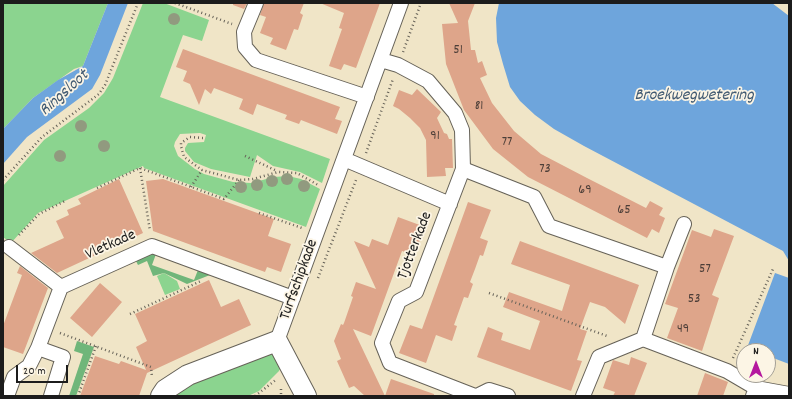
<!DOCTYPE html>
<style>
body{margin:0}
#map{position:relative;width:792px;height:399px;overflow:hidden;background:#f0e5c7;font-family:Dekko,sans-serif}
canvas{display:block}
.frame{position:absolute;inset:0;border:4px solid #1c1c1c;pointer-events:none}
.north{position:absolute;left:736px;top:343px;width:40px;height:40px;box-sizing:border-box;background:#fcf5e5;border:1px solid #a29e95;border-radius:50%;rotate:0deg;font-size:11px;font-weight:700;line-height:16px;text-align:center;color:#1c1c1c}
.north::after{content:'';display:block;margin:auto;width:14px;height:18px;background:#b5179e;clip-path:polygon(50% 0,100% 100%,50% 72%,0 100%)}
.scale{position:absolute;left:16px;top:365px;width:52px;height:18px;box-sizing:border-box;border:2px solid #1c1c1c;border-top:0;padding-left:5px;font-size:12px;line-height:14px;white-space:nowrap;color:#1c1c1c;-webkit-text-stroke:3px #fcf5e5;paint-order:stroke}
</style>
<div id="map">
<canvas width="792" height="399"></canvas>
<div class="frame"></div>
<div class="north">N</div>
<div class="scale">20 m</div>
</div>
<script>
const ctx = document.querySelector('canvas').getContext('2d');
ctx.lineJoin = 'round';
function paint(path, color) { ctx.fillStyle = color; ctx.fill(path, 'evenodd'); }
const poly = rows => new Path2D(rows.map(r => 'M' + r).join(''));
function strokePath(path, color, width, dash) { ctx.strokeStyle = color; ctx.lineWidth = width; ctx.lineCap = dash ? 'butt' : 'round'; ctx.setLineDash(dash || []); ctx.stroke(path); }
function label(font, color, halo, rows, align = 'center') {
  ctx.font = font + ' Dekko,sans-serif'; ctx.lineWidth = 3.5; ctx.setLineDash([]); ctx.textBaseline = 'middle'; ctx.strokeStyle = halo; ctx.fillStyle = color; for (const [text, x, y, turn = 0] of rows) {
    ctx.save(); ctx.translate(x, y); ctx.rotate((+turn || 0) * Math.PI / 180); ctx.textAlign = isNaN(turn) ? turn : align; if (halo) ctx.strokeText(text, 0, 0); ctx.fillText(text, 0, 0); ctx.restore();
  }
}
const green = poly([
 [3,3,108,3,83,66,74,69,33,98,3,129],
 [143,3,164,3,209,20,202,41,183,35,160,97,330,159,322,183,300,172,273,166,257,155,250,177,211,169,194,162,185,151,185,148,188,143,204,142,206,135,200,133,180,134,175,142,174,146,178,156,195,169,204,174,233,182,251,183,274,177,288,176,301,179,320,189,306,227,144,168,143,166,38,213,11,243,3,237,3,186,44,140,89,108,104,93,113,78],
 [164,273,177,281,180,289,165,295,157,276],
 [257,353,271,354,280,358,283,362,279,371,259,391,248,396,175,396,172,394,188,383]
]);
const forest = poly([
 [150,252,156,254,152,265,194,280,198,270,210,275,187,284,164,273,153,276,147,261,138,265,135,259],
 [77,341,94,347,76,396,69,396,83,354,74,351]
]);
const water = poly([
 [108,3,128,3,100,75,92,89,27,137,3,164,3,129,33,98,58,80,83,66],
 [499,3,772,3,789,16,789,261,783,251,584,146,554,129,535,115,520,101,510,87,503,64,497,42,496,18],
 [775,273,789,278,789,364,768,356,768,351,755,351,747,348]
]);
const building = poly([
 [233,3,247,3,244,9,233,5],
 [264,3,304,3,300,13,303,15,298,30,294,29,286,50,270,44,273,38,260,33,266,17,260,15],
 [320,3,380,3,356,68,344,64,341,70,329,66,342,29,339,28,344,13],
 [449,3,475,3,468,21,471,50,475,50,478,63,482,61,487,75,480,78,492,103,514,131,541,154,587,178,646,208,650,201,663,208,659,215,665,218,659,233,652,229,647,238,528,177,493,149,464,110,446,64,442,24,458,23],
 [183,49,340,107,335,119,342,121,337,134,301,120,299,124,285,119,287,115,257,104,253,115,239,109,243,99,214,88,211,94,205,89,199,105,190,84,183,81,187,71,176,67],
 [417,89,441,112,437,118,444,133,447,134,449,139,452,139,453,168,445,168,446,176,427,177,426,140,420,128,410,118,399,109,393,106,399,90,412,95],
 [119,179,143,233,57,273,31,253,64,238,56,221,69,215,67,210,81,204,78,199],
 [163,179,274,219,268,236,291,244,281,272,267,267,265,272,153,231,146,181],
 [468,202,491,210,480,238,488,241,483,256,480,255,475,269,470,282,473,284,468,298,464,297,454,325,457,326,452,341,436,335,426,363,399,353,410,325,422,329],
 [398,217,425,227,414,255,402,251,371,336,353,329,385,396,391,379,434,394,434,396,365,396,354,386,349,388,337,361,341,359,334,341,341,324,343,325,344,323,353,297,351,296,356,282,376,289,354,241,369,247,372,239,388,245],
 [714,229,734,236,712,295,719,298,702,351,667,338,678,308,665,304,692,230,711,237],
 [520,241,639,285,625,324,605,307,590,302,580,329,587,331,577,360,582,361,571,391,477,357,488,327,503,333,501,340,530,350,540,321,503,307,509,292,562,311,570,285,511,264],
 [20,266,48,288,23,354,3,347,3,326,22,275,17,273],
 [209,280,221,307,239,299,251,325,147,373,139,396,80,396,95,356,119,364,121,361,146,370,136,347,147,341,135,314],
 [100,283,122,302,92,337,70,318],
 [631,357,647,363,634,396,613,396,615,392,603,388,613,360,629,365],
 [705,373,728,382,723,396,697,396]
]);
const path = poly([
 [175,3,232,24],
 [403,52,421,3],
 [203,138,190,137,181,143,181,146,184,157,202,170,239,180,253,179,278,172,297,173,318,185],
 [366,153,393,79],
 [245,156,277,171],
 [140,168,150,231],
 [3,180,42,137,99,94,105,85,138,3],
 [191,187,202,170],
 [97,188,140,168,224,199,239,180],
 [259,213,302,228],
 [19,235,39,214,65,201],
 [318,278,356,180],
 [489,293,607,336],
 [130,314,201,281],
 [60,333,151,367,152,377],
 [733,358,773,269],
 [281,389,281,396],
 [78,396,96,346],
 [255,396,277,379]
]);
const street = poly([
 [256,3,244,32,245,47,256,60,367,97],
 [381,60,398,65,428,81,455,113,462,130,463,169,416,292,399,301,382,343,390,363,475,396],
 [344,159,450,204],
 [463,169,534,197,549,226,667,267],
 [9,247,61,287],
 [643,339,667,267,684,224],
 [277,341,401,3],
 [38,348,63,357,51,396],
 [7,396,14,377,29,366,38,348,61,287,152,246,293,298],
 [477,396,489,390,508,396],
 [583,396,599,357,643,339,727,371,756,388],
 [753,396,756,388,789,394]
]);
const secondary = poly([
 [161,396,165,390,188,375,277,341,306,396]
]);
const trees = [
 [174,19],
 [81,126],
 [104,146],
 [60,156],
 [287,179],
 [272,181],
 [257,185],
 [304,186],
 [241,187]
];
const numberNames = [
 ["51",458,51],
 ["81",479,107],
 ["91",435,137],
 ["77",507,143],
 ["73",545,170],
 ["69",585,191],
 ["65",624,211],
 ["57",705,270],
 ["53",694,300],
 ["49",683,330]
];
const streetNames = [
 ["Vletkade",111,246,-24],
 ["Tjotterkade",416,246,-69],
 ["Turfschipkade",300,280,-70]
];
const waterNames = [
 ["Ringsloot",65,94,-42],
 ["Broekwegwetering",694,97]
];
paint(green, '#8bd48f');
paint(forest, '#70b67a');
paint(water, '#6ea5dc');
paint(building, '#dea58a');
strokePath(street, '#666258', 16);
strokePath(secondary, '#666258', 22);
strokePath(path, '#666258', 2.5, [1, 3]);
strokePath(street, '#fff', 14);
strokePath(secondary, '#fff', 20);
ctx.fillStyle = '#919a7f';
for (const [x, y] of trees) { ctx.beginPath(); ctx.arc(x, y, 6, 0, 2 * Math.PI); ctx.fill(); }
label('14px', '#4c3e38', null, numberNames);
label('16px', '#1c1c1c', '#fcf5e5', streetNames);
label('italic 17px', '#415a72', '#fcf5e5', waterNames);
</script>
